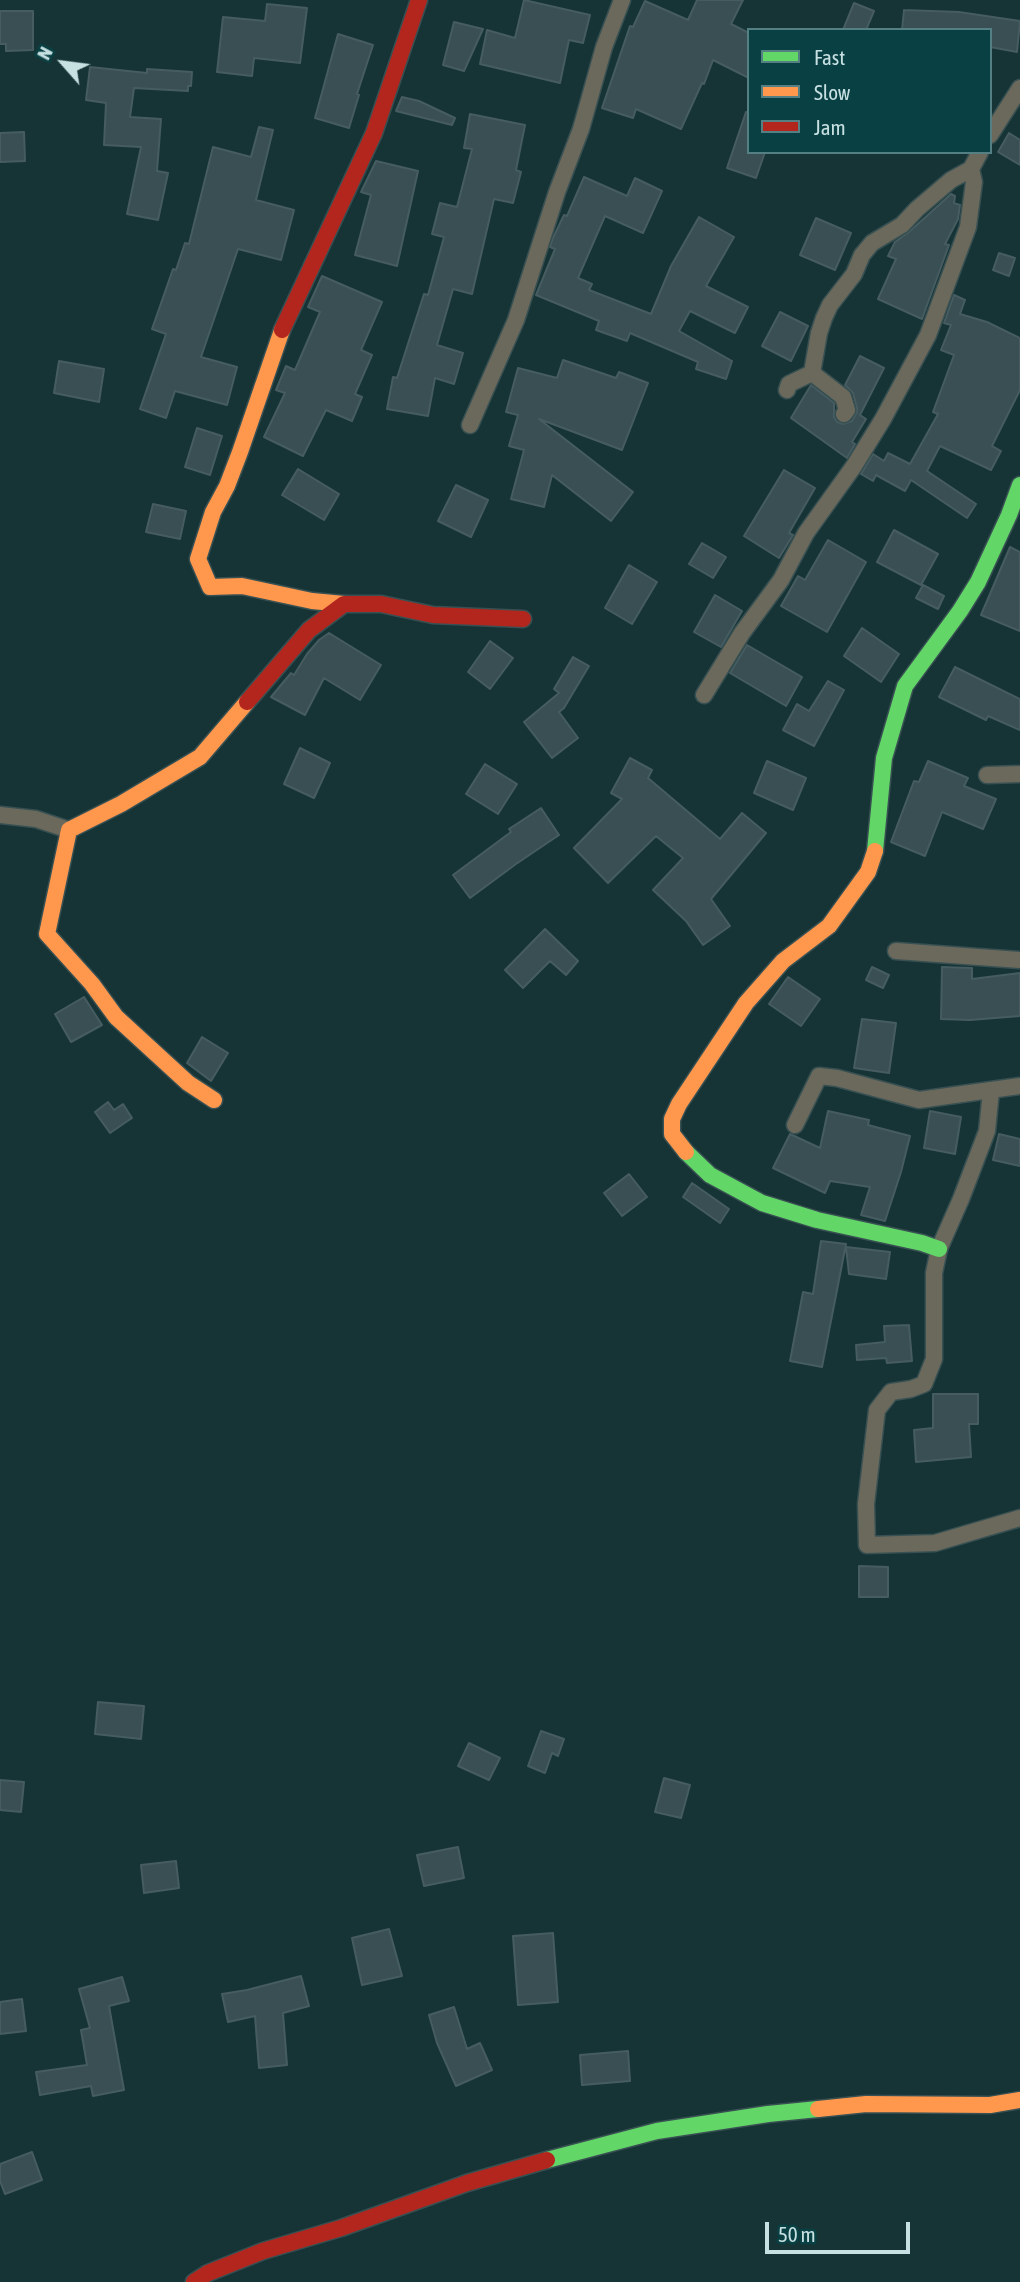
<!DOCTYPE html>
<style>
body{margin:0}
#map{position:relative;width:1020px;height:2282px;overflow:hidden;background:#163436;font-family:"Asap Condensed",sans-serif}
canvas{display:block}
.legend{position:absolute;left:747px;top:28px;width:245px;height:126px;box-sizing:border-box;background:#094043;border:2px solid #558083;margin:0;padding:9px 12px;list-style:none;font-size:21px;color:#c7e0e2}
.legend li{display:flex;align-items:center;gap:14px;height:35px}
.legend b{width:35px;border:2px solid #558083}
.north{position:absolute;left:28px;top:28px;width:70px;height:70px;-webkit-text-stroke:5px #094043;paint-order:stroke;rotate:298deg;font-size:19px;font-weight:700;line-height:28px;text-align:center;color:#c7e0e2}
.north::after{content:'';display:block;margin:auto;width:24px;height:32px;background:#c7e0e2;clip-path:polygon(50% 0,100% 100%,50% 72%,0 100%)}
.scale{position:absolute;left:765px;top:2222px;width:145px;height:32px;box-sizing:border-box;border:4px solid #c7e0e2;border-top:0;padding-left:9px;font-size:21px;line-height:24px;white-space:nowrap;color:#c7e0e2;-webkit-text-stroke:5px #094043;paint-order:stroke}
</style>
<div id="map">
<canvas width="1020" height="2282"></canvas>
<ul class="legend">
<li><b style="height:9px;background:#63d668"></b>Fast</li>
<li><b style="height:9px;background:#ff974d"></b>Slow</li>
<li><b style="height:9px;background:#b3261e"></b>Jam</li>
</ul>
<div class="north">N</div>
<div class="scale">50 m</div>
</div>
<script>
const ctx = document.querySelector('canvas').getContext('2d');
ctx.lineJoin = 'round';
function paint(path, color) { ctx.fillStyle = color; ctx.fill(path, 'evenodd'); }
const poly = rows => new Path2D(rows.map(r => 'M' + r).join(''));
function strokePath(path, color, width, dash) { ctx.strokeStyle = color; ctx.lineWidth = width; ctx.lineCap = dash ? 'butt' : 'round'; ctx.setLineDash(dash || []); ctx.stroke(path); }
const building = poly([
 [524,0,590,15,583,43,569,40,560,83,480,64,487,30,515,38,524,0],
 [697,0,743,0,731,24,749,33,749,78,713,60,704,84,702,83,681,129,636,109,633,118,602,108,630,26,633,27,645,1,688,20,697,0],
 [854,3,874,11,866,30,843,30,854,3],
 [267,4,307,8,300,63,254,58,252,76,217,72,223,17,265,21,267,4],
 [904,10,959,12,1020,21,1017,52,990,47,990,30,902,30,904,10],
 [0,11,33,11,33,50,6,51,6,44,0,44,0,11],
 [454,22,483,29,464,71,443,65,454,22],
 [338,34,373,45,357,94,359,95,349,128,315,118,338,34],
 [90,67,147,73,147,69,192,72,191,86,188,86,188,91,134,88,130,117,161,119,157,171,168,173,158,220,127,214,141,147,104,145,106,103,86,100,90,67],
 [402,97,419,101,455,118,452,125,396,111,402,97],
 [746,112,749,112,749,152,765,152,756,178,727,168,746,112],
 [470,114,525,125,516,170,521,172,513,203,494,199,472,294,453,289,437,345,463,353,454,384,435,378,428,416,387,409,393,377,397,378,424,294,428,295,444,237,432,234,440,203,457,207,472,149,464,148,470,114],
 [259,127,273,130,256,200,294,210,281,260,238,249,201,357,237,367,227,405,175,391,166,418,140,409,166,334,152,329,173,269,176,270,185,243,189,244,213,147,251,157,259,127],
 [24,132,25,161,0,162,0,133,24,132],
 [1009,133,1020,140,1020,165,998,152,1009,133],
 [376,161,418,171,397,266,355,255,371,195,361,192,376,161],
 [584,177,627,196,635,178,662,191,643,233,605,216,578,278,592,284,589,290,651,314,671,266,699,217,734,237,706,286,748,307,735,333,690,311,679,331,732,361,726,379,696,369,698,362,630,333,627,341,596,330,599,321,536,295,555,249,550,247,553,238,564,215,567,216,584,177],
 [951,194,955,196,954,203,960,205,958,219,945,244,949,245,922,319,878,299,896,259,888,256,895,242,909,232,951,194],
 [816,218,851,233,835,270,800,255,816,218],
 [999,253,1015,258,1009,276,993,270,999,253],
 [322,276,382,302,361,350,372,355,355,394,362,397,352,421,326,410,303,456,264,437,285,393,276,390,286,366,295,370,320,312,308,307,322,276],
 [954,295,965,300,960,314,987,322,1020,338,1020,390,992,446,1001,451,991,470,940,446,927,471,976,504,967,518,911,480,905,491,876,475,873,481,861,474,873,454,884,461,888,453,910,464,938,414,933,412,954,355,941,350,951,325,944,323,954,295],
 [780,312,808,326,791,361,762,346,780,312],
 [860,356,884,368,860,415,866,419,852,442,855,444,847,458,791,418,811,385,834,403,834,417,837,422,843,424,852,421,857,412,857,408,853,393,845,385,860,356],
 [563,360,616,378,619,372,648,383,622,450,539,419,633,492,611,521,552,475,544,507,511,499,524,450,509,446,518,415,506,412,518,368,557,378,563,360],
 [59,361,104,369,99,402,54,393,59,361],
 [197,428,222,436,210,475,185,467,197,428],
 [298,469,339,494,324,520,282,495,298,469],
 [784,470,815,488,789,533,793,535,779,558,744,536,784,470],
 [456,485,488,500,471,537,438,521,456,485],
 [153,504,186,511,180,539,146,532,153,504],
 [894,530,938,554,921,585,877,562,894,530],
 [828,540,866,562,827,632,781,606,798,576,805,580,828,540],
 [702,543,726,557,713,578,689,564,702,543],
 [1010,547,1020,552,1020,631,981,615,1010,547],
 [629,565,657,582,632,624,605,608,629,565],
 [923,585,944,596,938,609,916,598,923,585],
 [715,595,742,611,721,647,694,632,715,595],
 [862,628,899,654,881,682,844,656,862,628],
 [329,633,381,665,360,700,324,678,305,715,271,697,291,673,294,675,307,654,319,640,329,633],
 [490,641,513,658,490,689,468,672,490,641],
 [747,645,802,677,786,706,730,673,747,645],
 [573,657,589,666,564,708,559,712,578,738,552,758,524,722,559,693,554,689,573,657],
 [955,667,1020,699,1020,730,988,716,986,720,939,697,955,667],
 [828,681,844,690,814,746,783,730,797,704,809,711,828,681],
 [300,748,330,763,314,798,284,784,300,748],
 [630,758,652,770,648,778,720,839,742,813,766,833,711,899,730,926,703,945,686,921,653,890,683,858,656,836,608,883,574,848,622,799,611,793,630,758],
 [767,761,806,778,793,810,754,793,767,761],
 [928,761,968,778,964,786,996,799,983,829,942,812,925,856,891,842,914,781,919,782,928,761],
 [485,764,517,784,498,814,466,794,485,764],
 [541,808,559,835,516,864,470,898,453,875,511,832,509,829,541,808],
 [545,929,578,961,566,975,550,961,523,988,505,970,545,929],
 [872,967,889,975,883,988,866,980,872,967],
 [942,967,972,968,972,979,1020,973,1020,1016,970,1020,941,1019,942,967],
 [788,977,820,999,801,1026,769,1004,788,977],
 [84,997,102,1025,71,1042,55,1014,84,997],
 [862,1019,896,1023,889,1073,854,1068,862,1019],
 [202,1037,228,1053,211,1081,187,1063,202,1037],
 [108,1102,114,1110,123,1104,132,1118,110,1133,95,1112,108,1102],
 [828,1111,869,1120,868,1125,910,1136,901,1172,885,1221,861,1215,870,1187,830,1181,825,1193,773,1168,790,1134,820,1148,828,1111],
 [930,1111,961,1117,955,1154,924,1148,930,1111],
 [999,1134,1020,1139,1020,1166,993,1160,999,1134],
 [629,1174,647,1197,622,1216,604,1193,629,1174],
 [692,1183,729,1209,720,1223,683,1197,692,1183],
 [821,1241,846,1244,822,1367,790,1361,803,1292,813,1294,821,1241],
 [846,1247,890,1252,886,1279,849,1274,846,1247],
 [909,1325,912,1361,887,1363,886,1358,857,1360,856,1345,885,1342,884,1326,909,1325],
 [933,1394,978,1394,978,1424,969,1424,971,1457,916,1462,914,1430,933,1428,933,1394],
 [859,1566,888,1567,888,1597,859,1597,859,1566],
 [98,1702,144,1706,141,1739,95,1734,98,1702],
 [541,1731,564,1739,558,1756,552,1753,545,1773,528,1766,541,1731],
 [469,1743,500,1758,489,1780,458,1766,469,1743],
 [664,1778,690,1785,681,1818,655,1812,664,1778],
 [0,1780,24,1782,21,1812,0,1810,0,1780],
 [458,1847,464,1878,424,1886,417,1855,458,1847],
 [176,1861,179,1888,144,1893,141,1865,176,1861],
 [389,1929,402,1976,362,1985,352,1938,389,1929],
 [553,1933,558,2002,518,2005,513,1936,553,1933],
 [301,1976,309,2006,283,2013,287,2065,259,2068,255,2016,228,2022,222,1994,247,1990,301,1976],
 [122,1977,129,2001,109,2006,124,2090,93,2096,91,2086,40,2095,36,2072,87,2065,81,2030,90,2028,79,1989,122,1977],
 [22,1999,26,2031,0,2034,0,2002,22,1999],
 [454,2007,467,2049,480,2043,492,2070,456,2086,437,2043,429,2015,454,2007],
 [628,2051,630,2081,582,2085,580,2055,628,2051],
 [32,2152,42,2180,5,2194,0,2181,0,2164,32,2152]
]);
const street = poly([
 [990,135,1020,88],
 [812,373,843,397,847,410,844,414],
 [787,390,789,384,812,373,819,333,824,318,830,305,854,274,862,255,872,243,902,225,917,209,951,180,971,169,980,152],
 [470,425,516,320,557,192,581,129,604,47,622,0],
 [704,695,742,633,781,580,806,533,854,466,883,419,928,335,968,227,974,182,971,169],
 [987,775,1020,774],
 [0,815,36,819,69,830],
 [896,951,1020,960],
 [991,1091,987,1131,961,1199,939,1249,934,1273,934,1359,924,1384,911,1389,891,1392,877,1410,866,1504,867,1545,935,1543,1020,1518],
 [795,1125,819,1076,837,1078,919,1100,1020,1086]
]);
const fast = poly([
 [875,851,884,758,905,686,960,611,978,582,1009,515,1020,485],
 [686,1152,710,1175,762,1203,817,1220,922,1243,939,1249],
 [547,2160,657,2131,768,2114,818,2109]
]);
const slow = poly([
 [282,330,240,452,227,486,213,512,198,559,210,587,242,586,312,601,344,604],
 [214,1100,188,1083,116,1017,92,984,47,934,69,830,121,804,200,757,247,702],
 [686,1152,672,1134,672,1119,679,1104,746,1003,783,961,829,926,868,872,875,851],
 [818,2109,866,2104,990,2105,1020,2100]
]);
const jam = poly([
 [282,330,374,133,419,0],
 [247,702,309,630,344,604,381,604,433,615,523,619],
 [194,2282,208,2273,263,2251,341,2228,467,2183,547,2160]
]);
paint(building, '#394f53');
strokePath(building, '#465c60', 2);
strokePath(street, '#385052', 19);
strokePath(fast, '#385052', 19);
strokePath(slow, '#385052', 19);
strokePath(jam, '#385052', 19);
strokePath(street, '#6b695c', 16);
strokePath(fast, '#63d668', 16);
strokePath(slow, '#ff974d', 16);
strokePath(jam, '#b3261e', 16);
</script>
